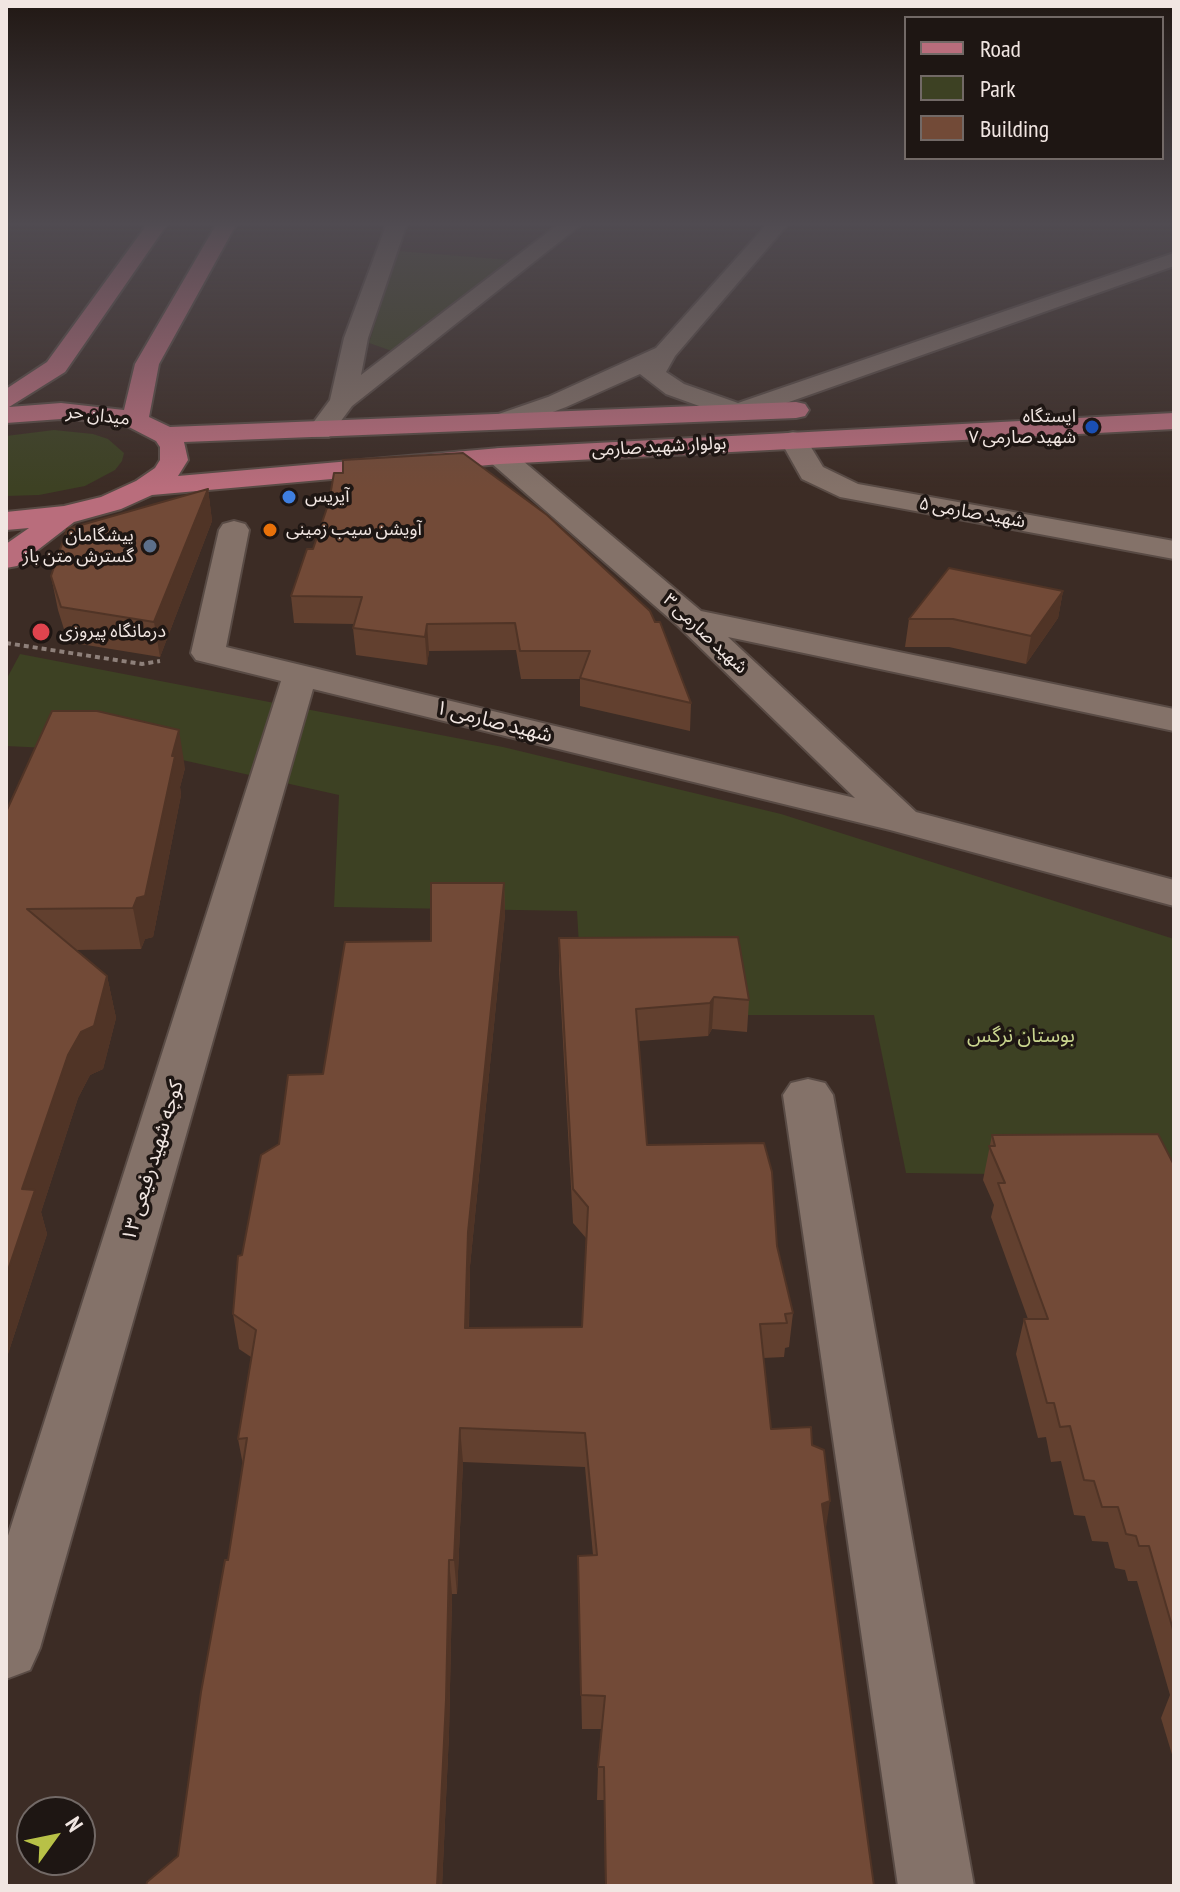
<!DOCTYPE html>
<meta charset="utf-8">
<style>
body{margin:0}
#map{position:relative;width:1180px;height:1892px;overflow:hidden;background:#3c2c25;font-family:"PT Sans Narrow",sans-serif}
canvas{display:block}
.frame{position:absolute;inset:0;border:8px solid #f1e6e2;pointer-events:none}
.legend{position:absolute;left:904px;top:16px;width:260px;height:144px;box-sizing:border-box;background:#1e1613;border:2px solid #726966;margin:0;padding:10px 14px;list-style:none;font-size:24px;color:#f1e6e2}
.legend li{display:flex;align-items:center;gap:16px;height:40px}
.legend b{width:40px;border:2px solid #726966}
.north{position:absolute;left:16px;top:1796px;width:80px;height:80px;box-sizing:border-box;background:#1e1613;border:2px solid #726966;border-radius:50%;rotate:57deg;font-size:22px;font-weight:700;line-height:32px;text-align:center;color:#f1e6e2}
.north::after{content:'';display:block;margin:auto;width:28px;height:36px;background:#b8c147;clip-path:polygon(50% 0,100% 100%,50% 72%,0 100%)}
</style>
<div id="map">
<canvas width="1180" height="1892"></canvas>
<div class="frame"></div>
<ul class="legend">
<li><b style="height:10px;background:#b96d7c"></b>Road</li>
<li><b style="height:22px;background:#3d4123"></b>Park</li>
<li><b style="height:22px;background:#724a37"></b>Building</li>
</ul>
<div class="north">N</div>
</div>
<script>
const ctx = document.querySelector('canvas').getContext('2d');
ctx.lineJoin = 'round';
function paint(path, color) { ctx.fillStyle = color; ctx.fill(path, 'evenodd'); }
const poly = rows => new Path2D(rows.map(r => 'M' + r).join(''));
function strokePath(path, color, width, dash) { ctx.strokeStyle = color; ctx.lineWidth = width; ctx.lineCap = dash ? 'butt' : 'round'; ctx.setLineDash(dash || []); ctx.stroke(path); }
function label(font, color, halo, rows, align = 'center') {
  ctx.font = font + ' "PT Sans Narrow","Noto Sans Arabic",sans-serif'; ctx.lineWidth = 7; ctx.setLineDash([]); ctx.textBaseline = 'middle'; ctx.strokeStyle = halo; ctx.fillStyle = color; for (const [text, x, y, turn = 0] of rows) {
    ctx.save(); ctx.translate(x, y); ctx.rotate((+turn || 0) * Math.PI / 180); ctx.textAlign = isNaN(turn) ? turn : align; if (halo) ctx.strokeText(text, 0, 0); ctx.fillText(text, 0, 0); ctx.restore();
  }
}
const green = poly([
 [398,251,510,260,395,352,369,343],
 [54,430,93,434,108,439,124,453,122,461,115,470,85,486,39,495,6,496,6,436],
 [20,654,503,747,781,814,1174,939,1174,1176,906,1173,874,1015,583,1015,577,911,334,907,339,795,151,753,6,746,6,680]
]);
const path = poly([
 [6,643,142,664,160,661]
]);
const minor = poly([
 [387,223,407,223,368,338,361,375,560,223,583,223,352,406,329,437,311,437,307,431,330,400,344,338,387,223],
 [768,223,789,223,675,356,666,372,684,384,738,403,1174,253,1174,266,738,420,666,394,640,374,566,407,508,429,490,429,486,423,490,417,548,397,656,348,768,223],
 [793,432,803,434,823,467,858,484,1174,541,1174,559,840,497,802,479,780,440,783,434,793,432],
 [500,448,510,450,701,611,1174,709,1174,731,728,637,916,812,1174,880,1174,906,890,830,313,689,40,1648,30,1670,6,1679,6,1542,281,681,196,660,191,653,219,530,223,524,234,521,245,524,249,530,226,647,855,798,678,626,490,462,486,456,490,450,500,448],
 [808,1079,825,1083,833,1095,974,1886,898,1886,783,1095,791,1083,808,1079]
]);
const major = poly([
 [148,223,168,223,65,372,9,407,61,403,124,410,135,364,217,223,237,223,159,364,149,417,170,427,796,402,805,404,809,410,805,416,796,418,184,442,188,460,178,476,500,448,1174,413,1174,429,500,464,152,495,121,509,74,522,17,566,6,568,6,544,29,528,6,530,6,512,64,506,101,497,136,481,155,468,160,460,160,447,156,441,127,426,101,421,61,419,6,423,6,389,47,362,148,223]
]);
const wall = poly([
 [208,489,212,521,160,657,68,642,58,610,51,576],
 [329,502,691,703,690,731,580,706,580,679,521,679,516,650,429,651,427,665,356,655,353,628,355,624,294,623,291,596,313,549],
 [1063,591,1058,618,1026,664,949,647,905,647,909,619],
 [185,768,180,787,181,795,153,937,145,939,141,949,76,950,107,976,116,1018,103,1069,90,1075,78,1098,41,1212,47,1234,6,1360,6,812],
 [504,883,505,914,470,1266,469,1328,582,1327,586,1238,573,1223,559,970,559,938,749,1000,747,1032,712,1029,708,1036,639,1041,647,1145,777,1246,793,1313,789,1347,785,1348,784,1357,763,1358,771,1429,812,1445,826,1530,874,1886,605,1886,604,1800,597,1800,598,1767,601,1729,582,1729,578,1556,593,1555,585,1467,463,1462,457,1594,452,1594,449,1733,442,1886,146,1886,178,1856,228,1560,243,1465,238,1439,251,1357,239,1349,233,1314,242,1255,279,1144,323,1074,431,941],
 [992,1135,1174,1165,1174,1761,1161,1718,1170,1695,1137,1581,1128,1581,1125,1570,1115,1568,1108,1542,1092,1541,1085,1516,1074,1515,1061,1461,1051,1462,1046,1437,1038,1438,1016,1354,1024,1319,1028,1319,991,1217,994,1205,983,1180]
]);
const shadedWall = poly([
 [208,489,212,521,160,657,154,622],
 [1063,591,1058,618,1026,664,1031,636],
 [427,624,429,651,427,665,425,637],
 [179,730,185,768,180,787,181,795,153,937,145,939,141,949,133,908],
 [504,883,505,914,470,1266,468,1362,465,1328,468,1232],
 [107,976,116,1018,103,1069,90,1075,78,1098,41,1212,47,1234,6,1360,6,1276,22,1189,68,1055],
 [714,997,712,1029,708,1036,710,1003],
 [460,1428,463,1462,457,1594,454,1560],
 [830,1501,825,1535,822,1504],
 [449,1560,452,1594,449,1733,442,1886,437,1886]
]);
const building = poly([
 [463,453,547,515,650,611,655,622,660,622,691,703,580,678,590,651,520,651,515,623,427,624,425,637,353,628,362,597,291,596,307,549,313,549,329,502,334,473,343,473,343,460,463,453],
 [208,489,154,622,61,607,51,576,67,529,208,489],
 [949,568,1063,591,1031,636,953,619,909,619,949,568],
 [52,711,97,711,179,730,172,756,175,756,145,896,137,898,133,908,27,909,107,976,94,1026,81,1032,68,1055,22,1189,35,1190,6,1276,6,812,52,711],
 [431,883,504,883,468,1232,465,1328,582,1327,588,1207,573,1189,559,938,738,937,749,1000,714,997,710,1003,636,1009,647,1145,764,1143,772,1172,777,1246,793,1313,785,1314,787,1323,760,1324,771,1429,811,1427,812,1445,824,1450,830,1501,822,1504,874,1886,606,1886,604,1767,598,1767,605,1696,581,1695,578,1556,597,1555,585,1433,460,1428,454,1560,449,1560,446,1700,437,1886,146,1886,147,1882,178,1856,201,1692,225,1560,228,1560,247,1438,238,1439,256,1330,233,1314,238,1256,242,1255,261,1155,279,1144,288,1075,323,1074,345,942,431,941,431,883],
 [1158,1134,1174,1165,1174,1633,1149,1546,1139,1546,1136,1536,1126,1534,1118,1507,1102,1507,1094,1481,1084,1480,1070,1426,1060,1427,1054,1403,1047,1403,1024,1319,1048,1319,998,1183,1005,1183,989,1146,995,1146,992,1135,1158,1134]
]);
const markers = [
 [1092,427,8,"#1a4fb4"],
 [289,497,8,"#3f7fe0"],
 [270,530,8,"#e8710a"],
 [150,546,8,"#5c6f8a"],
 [41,632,10,"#e0444e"]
];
const farStreetnames = [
 ["میدان حر",98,416,7],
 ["بولوار شهید صارمی",659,447,-3],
 ["شهید صارمی ۵",972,513,10],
 ["شهید صارمی ۳",705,634,43]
];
const farPoinames = [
 ["ایستگاه",1076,417,"right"],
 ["شهید صارمی ۷",1076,438,"right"],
 ["آیریس",305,497],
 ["آویشن سیب زمینی",286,530],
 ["پیشگامان",134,536,"right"],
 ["گسترش متن باز",134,557,"right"],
 ["درمانگاه پیروزی",59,632]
];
const streetNames = [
 ["شهید صارمی ۱",494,722,14],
 ["کوچه شهید رفیعی ۱۳",153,1161,-73]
];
const parkNames = [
 ["بوستان نرگس",1021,1036]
];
paint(green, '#3d4123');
strokePath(minor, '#594b45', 4);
strokePath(major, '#594b45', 4);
strokePath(path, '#8e807a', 4, [5, 4]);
paint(minor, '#847269');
paint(major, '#b96d7c');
paint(wall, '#62402f');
paint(shadedWall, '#503426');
paint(building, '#724a37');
strokePath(building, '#503426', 2);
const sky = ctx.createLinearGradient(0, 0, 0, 488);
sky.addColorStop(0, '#211814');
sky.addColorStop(0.46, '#504b51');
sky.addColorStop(1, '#504b5100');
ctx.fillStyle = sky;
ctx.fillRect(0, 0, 1180, 488);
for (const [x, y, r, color] of markers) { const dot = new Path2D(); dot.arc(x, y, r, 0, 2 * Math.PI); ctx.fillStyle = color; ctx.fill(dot); strokePath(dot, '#1e1613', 3); }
label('18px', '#f1e6e2', '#1e1613', farStreetnames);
label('18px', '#f1e6e2', '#1e1613', farPoinames, 'left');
label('20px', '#f1e6e2', '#1e1613', streetNames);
label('20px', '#c9d58e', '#1e1613', parkNames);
</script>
